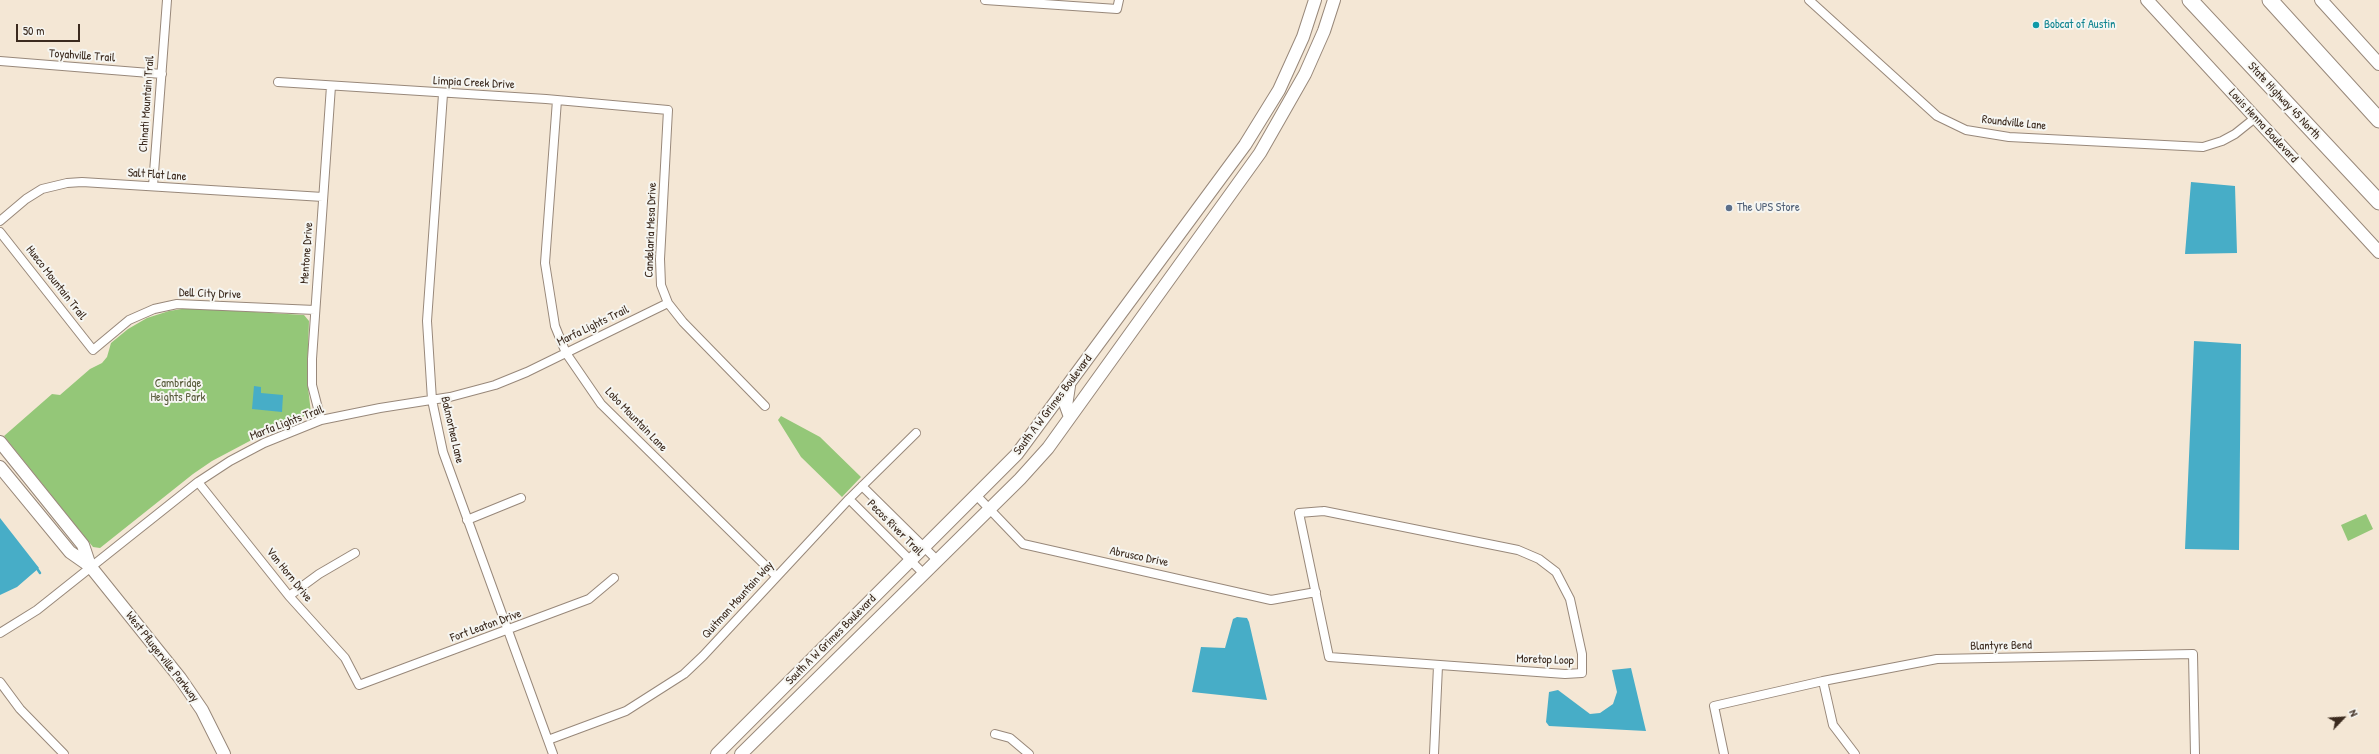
<!DOCTYPE html>
<style>
body{margin:0}
#map{position:relative;width:2379px;height:754px;overflow:hidden;background:#f4e7d5;font-family:"Patrick Hand",sans-serif}
canvas{display:block}
.north{position:absolute;left:2323px;top:698px;width:40px;height:40px;-webkit-text-stroke:3px #f6f6f2;paint-order:stroke;rotate:65deg;font-size:11px;font-weight:700;line-height:16px;text-align:center;color:#3b2a1e}
.north::after{content:'';display:block;margin:auto;width:14px;height:18px;background:#3b2a1e;clip-path:polygon(50% 0,100% 100%,50% 72%,0 100%)}
.scale{position:absolute;left:16px;top:24px;width:64px;height:18px;box-sizing:border-box;border:2px solid #3b2a1e;border-top:0;padding-left:5px;font-size:12px;line-height:14px;white-space:nowrap;color:#3b2a1e;-webkit-text-stroke:3px #f6f6f2;paint-order:stroke}
</style>
<div id="map">
<canvas width="2379" height="754"></canvas>
<div class="north">N</div>
<div class="scale">50 m</div>
</div>
<script>
const ctx = document.querySelector('canvas').getContext('2d');
ctx.lineJoin = 'round';
function paint(path, color) { ctx.fillStyle = color; ctx.fill(path, 'evenodd'); }
const poly = rows => new Path2D(rows.map(r => 'M' + r).join(''));
function strokePath(path, color, width, dash) { ctx.strokeStyle = color; ctx.lineWidth = width; ctx.lineCap = dash ? 'butt' : 'round'; ctx.setLineDash(dash || []); ctx.stroke(path); }
function label(font, color, halo, rows, align = 'center') {
  ctx.font = font + ' "Patrick Hand",sans-serif'; ctx.lineWidth = 4; ctx.setLineDash([]); ctx.textBaseline = 'middle'; ctx.strokeStyle = halo; ctx.fillStyle = color; for (const [text, x, y, turn = 0] of rows) {
    ctx.save(); ctx.translate(x, y); ctx.rotate((+turn || 0) * Math.PI / 180); ctx.textAlign = isNaN(turn) ? turn : align; if (halo) ctx.strokeText(text, 0, 0); ctx.fillText(text, 0, 0); ctx.restore();
  }
}
const green = poly([
 [188,308,304,315,309,321,307,379,311,413,261,435,212,461,193,474,100,548,93,547,4,436,52,394,60,395,90,369,102,363,107,357,111,343,128,329,147,318,169,311],
 [781,416,820,437,861,477,842,497,801,457,778,420],
 [2366,514,2373,529,2348,541,2341,525]
]);
const water = poly([
 [2191,182,2235,186,2237,253,2185,254],
 [2194,341,2241,344,2239,550,2185,549],
 [254,386,261,387,261,393,283,395,282,412,252,409],
 [0,518,39,568,17,587,0,595],
 [1237,617,1247,618,1249,622,1267,700,1192,692,1201,647,1225,648,1233,619],
 [1631,668,1646,731,1549,726,1546,722,1549,692,1558,690,1590,714,1600,713,1613,704,1617,692,1612,670]
]);
const stream = poly([
 [36,567,40,573]
]);
const minor = poly([
 [985,0,1117,9,1119,0],
 [1809,0,1937,116,1966,130,2009,137,2203,147,2222,141,2235,134,2255,118],
 [0,61,162,74],
 [278,82,546,99,668,110,660,259,661,285,668,303,683,322,765,406],
 [443,94,427,321,432,400,443,452,553,754],
 [557,100,545,263,555,326,566,353,601,404,776,576],
 [153,186,167,0],
 [0,221,26,199,42,189,67,183,82,182,323,197],
 [0,232,93,350,129,320,154,309,177,304,315,310],
 [321,420,312,385,312,359,331,86],
 [198,482,289,596,345,658,359,685,589,599,614,578],
 [862,486,937,560],
 [976,495,1023,544,1271,600,1316,592],
 [849,499,924,574],
 [1324,511,1518,550,1539,559,1556,572,1570,599,1582,654,1582,673,1565,674,1329,657,1299,513,1324,511],
 [467,520,521,498],
 [289,596,319,574,355,553],
 [0,633,37,610,198,482,230,461,264,443,321,420,380,408,450,397,495,385,527,372,668,303],
 [1823,681,1833,725,1855,754],
 [0,682,20,709,64,754],
 [995,734,1010,738,1029,754],
 [548,740,626,711,684,674,703,656,849,499,916,433],
 [1434,754,1438,666],
 [1724,754,1714,706,1823,681,1937,659,2193,654,2195,754]
]);
const secondary = poly([
 [2147,0,2379,252],
 [2321,0,2379,64],
 [1069,386,1066,406,1070,417],
 [0,442,83,545,90,566],
 [0,467,70,552,90,566,180,678,202,710,224,754],
 [717,754,1017,454,1245,145,1279,90,1303,37,1315,0],
 [741,754,1020,479,1048,448,1260,153,1305,74,1324,31,1334,0]
]);
const motorway = poly([
 [2190,0,2379,202],
 [2270,0,2379,120]
]);
const markers = [
 [2036,25,4,"#0f9aa8"],
 [1729,208,4,"#5c6f8a"]
];
const cultureNames = [
 ["Bobcat of Austin",2044,25]
];
const streetNames = [
 ["Toyahville Trail",82,56,4],
 ["Limpia Creek Drive",474,83,3],
 ["State Highway 45 North",2284,101,47],
 ["Chinati Mountain Trail",147,104,-86],
 ["Roundville Lane",2014,123,6],
 ["Louis Henna Boulevard",2263,126,47],
 ["Salt Flat Lane",157,175,4],
 ["Candelaria Mesa Drive",651,230,-88],
 ["Mentone Drive",307,253,-86],
 ["Hueco Mountain Trail",56,283,52],
 ["Dell City Drive",210,294,2],
 ["Marfa Lights Trail",593,326,-26],
 ["South A W Grimes Boulevard",1053,405,-53],
 ["Lobo Mountain Lane",636,420,46],
 ["Marfa Lights Trail",287,423,-21],
 ["Balmorhea Lane",452,430,77],
 ["Pecos River Trail",895,528,45],
 ["Abrusco Drive",1139,557,12],
 ["Van Horn Drive",289,575,51],
 ["Quitman Mountain Way",738,600,-48],
 ["Fort Leaton Drive",486,626,-20],
 ["South A W Grimes Boulevard",831,640,-45],
 ["Blantyre Bend",2001,646,-1],
 ["West Pflugerville Parkway",162,657,52],
 ["Moretop Loop",1545,660,2]
];
const serviceNames = [
 ["The UPS Store",1737,208]
];
const parkNames = [
 ["Cambridge",178,384],
 ["Heights Park",178,398]
];
paint(green, '#94c778');
paint(water, '#47adc7');
strokePath(stream, '#47adc7', 2.5);
strokePath(minor, '#98887a', 10);
strokePath(secondary, '#98887a', 14);
strokePath(motorway, '#98887a', 17);
strokePath(minor, '#fff', 8);
strokePath(secondary, '#fff', 12);
strokePath(motorway, '#fff', 15);
for (const [x, y, r, color] of markers) { const dot = new Path2D(); dot.arc(x, y, r, 0, 2 * Math.PI); ctx.fillStyle = color; ctx.fill(dot); strokePath(dot, '#f6f6f2', 1.5); }
label('12px', '#0d838f', '#f6f6f2', cultureNames, 'left');
label('12px', '#3b2a1e', '#f6f6f2', streetNames);
label('12px', '#4e5e75', '#f6f6f2', serviceNames, 'left');
label('12px', '#565939', '#f6f6f2', parkNames);
</script>
